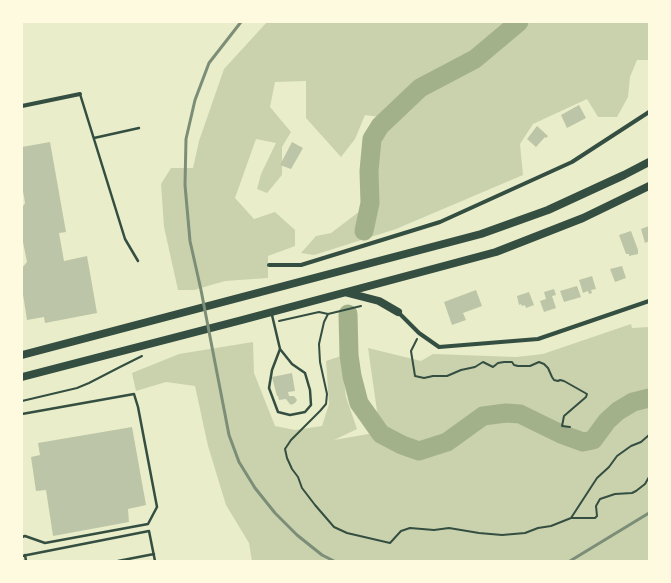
<!DOCTYPE html>
<style>
body{margin:0}
#map{position:relative;width:671px;height:583px;overflow:hidden;background:#e9edc9;font-family:"Archivo Narrow",sans-serif}
canvas{display:block}
.frame{position:absolute;inset:0;border:23px solid #fefae0;pointer-events:none}
</style>
<div id="map">
<canvas width="671" height="583"></canvas>
<div class="frame"></div>
</div>
<script>
const ctx = document.querySelector('canvas').getContext('2d');
ctx.lineJoin = 'round';
function paint(path, color) { ctx.fillStyle = color; ctx.fill(path, 'evenodd'); }
const poly = rows => new Path2D(rows.map(r => 'M' + r).join(''));
function strokePath(path, color, width, dash) { ctx.strokeStyle = color; ctx.lineWidth = width; ctx.lineCap = dash ? 'butt' : 'round'; ctx.setLineDash(dash || []); ctx.stroke(path); }
const green = poly([
 [267,22,649,22,649,60,637,60,630,77,628,97,617,117,598,117,587,99,533,124,520,144,523,175,396,229,314,255,301,253,316,236,331,233,364,208,371,147,380,117,365,115,355,139,341,157,306,118,306,81,275,82,270,107,291,132,282,147,282,175,267,193,257,189,261,174,276,143,256,139,235,198,254,219,275,212,295,230,295,246,268,256,268,278,225,281,194,290,178,290,164,227,161,184,171,168,193,168,199,141,224,69],
 [631,324,632,328,649,327,649,559,645,561,252,561,249,543,226,505,208,446,195,386,166,382,136,391,132,373,179,354,253,342,254,373,275,426,295,430,322,426,329,404,326,361,341,356,346,397,357,429,334,440,380,432,368,348,421,361,433,354,516,357,543,354]
]);
const river = poly([
 [364,231,370,203,369,171,372,139,380,126,420,88,475,59,519,22],
 [348,314,349,355,352,376,359,403,381,434,402,445,419,451,447,442,483,416,506,413,520,414,561,434,583,442,593,440,607,421,618,411,633,402,649,398]
]);
const building = poly([
 [579,105,586,118,567,128,561,115],
 [537,126,548,136,546,138,545,137,536,147,527,139],
 [50,142,66,232,59,233,64,261,87,256,97,313,45,323,44,317,27,320,22,288,22,268,27,262,22,237,22,208,25,203,22,185,22,147],
 [292,142,303,148,291,169,280,165],
 [649,226,649,241,645,243,641,229],
 [631,231,638,250,638,254,629,256,629,254,626,254,619,235],
 [622,266,626,278,615,282,610,269],
 [592,276,596,289,591,290,592,293,589,294,588,291,583,293,579,280],
 [577,286,581,297,564,302,560,291],
 [554,289,556,295,552,296,556,308,544,312,540,301,546,299,544,292],
 [476,290,482,306,463,313,466,320,452,325,444,302],
 [529,292,534,305,526,308,525,305,522,306,521,304,519,305,517,296],
 [292,373,295,391,288,392,289,396,294,396,297,400,295,403,291,405,289,403,286,399,279,400,278,396,277,396,272,377],
 [132,427,146,505,128,509,129,522,53,536,46,490,36,491,31,457,40,455,38,443]
]);
const path = poly([
 [328,314,324,322,319,344,320,362,327,394,326,404,320,411,291,440,285,449,287,458,292,469,298,477,302,488,315,505,334,527,347,533,390,543,401,531,410,528,434,530,449,528,479,533,502,535,525,533,538,528,551,526,571,518,595,518,597,516,596,506,600,499,615,494,632,493,636,491,645,484,649,477],
 [279,321,319,312,328,314,361,306],
 [417,339,411,351,415,376,424,378,433,376,447,376,461,370,475,367,483,362,493,367,498,363,504,362,512,362,514,365,518,366,530,366,539,362,544,364,548,368,552,377,554,380,558,381,560,380,564,381,587,394,586,397,564,416,562,426,570,427],
 [22,401,77,388,89,383,120,367,142,356],
 [571,518,597,478,609,467,617,456,631,446,641,442,649,435]
]);
const service = poly([
 [80,94,125,239,138,261],
 [94,138,139,128],
 [272,315,280,349,272,370,269,388,278,412,290,415,305,412,311,405,310,390,305,373,292,364,280,349],
 [22,414,134,394,138,407,157,507,148,524,45,543,25,536,22,537],
 [25,555,26,561],
 [22,556,149,531,155,561],
 [118,561,154,554]
]);
const minor = poly([
 [22,106,80,94],
 [269,265,301,265,440,222,572,162,649,112],
 [398,312,419,333,439,347,538,339,649,301]
]);
const trunk = poly([
 [348,293,379,301,398,312],
 [22,355,481,234,548,210,624,175,649,162],
 [22,377,242,320,496,252,583,218,649,186]
]);
const rail = poly([
 [241,22,209,63,195,100,186,139,185,185,190,241,201,290,229,435,239,462,255,488,275,513,297,535,322,555,334,561],
 [570,561,649,513]
]);
paint(green, '#cad2ad');
strokePath(river, '#a3b18a', 19);
paint(building, '#bcc5a7');
strokePath(path, '#344e41', 2);
strokePath(service, '#344e41', 2.5);
strokePath(minor, '#344e41', 4);
strokePath(trunk, '#344e41', 8);
strokePath(rail, '#7c8e77', 3);
</script>
